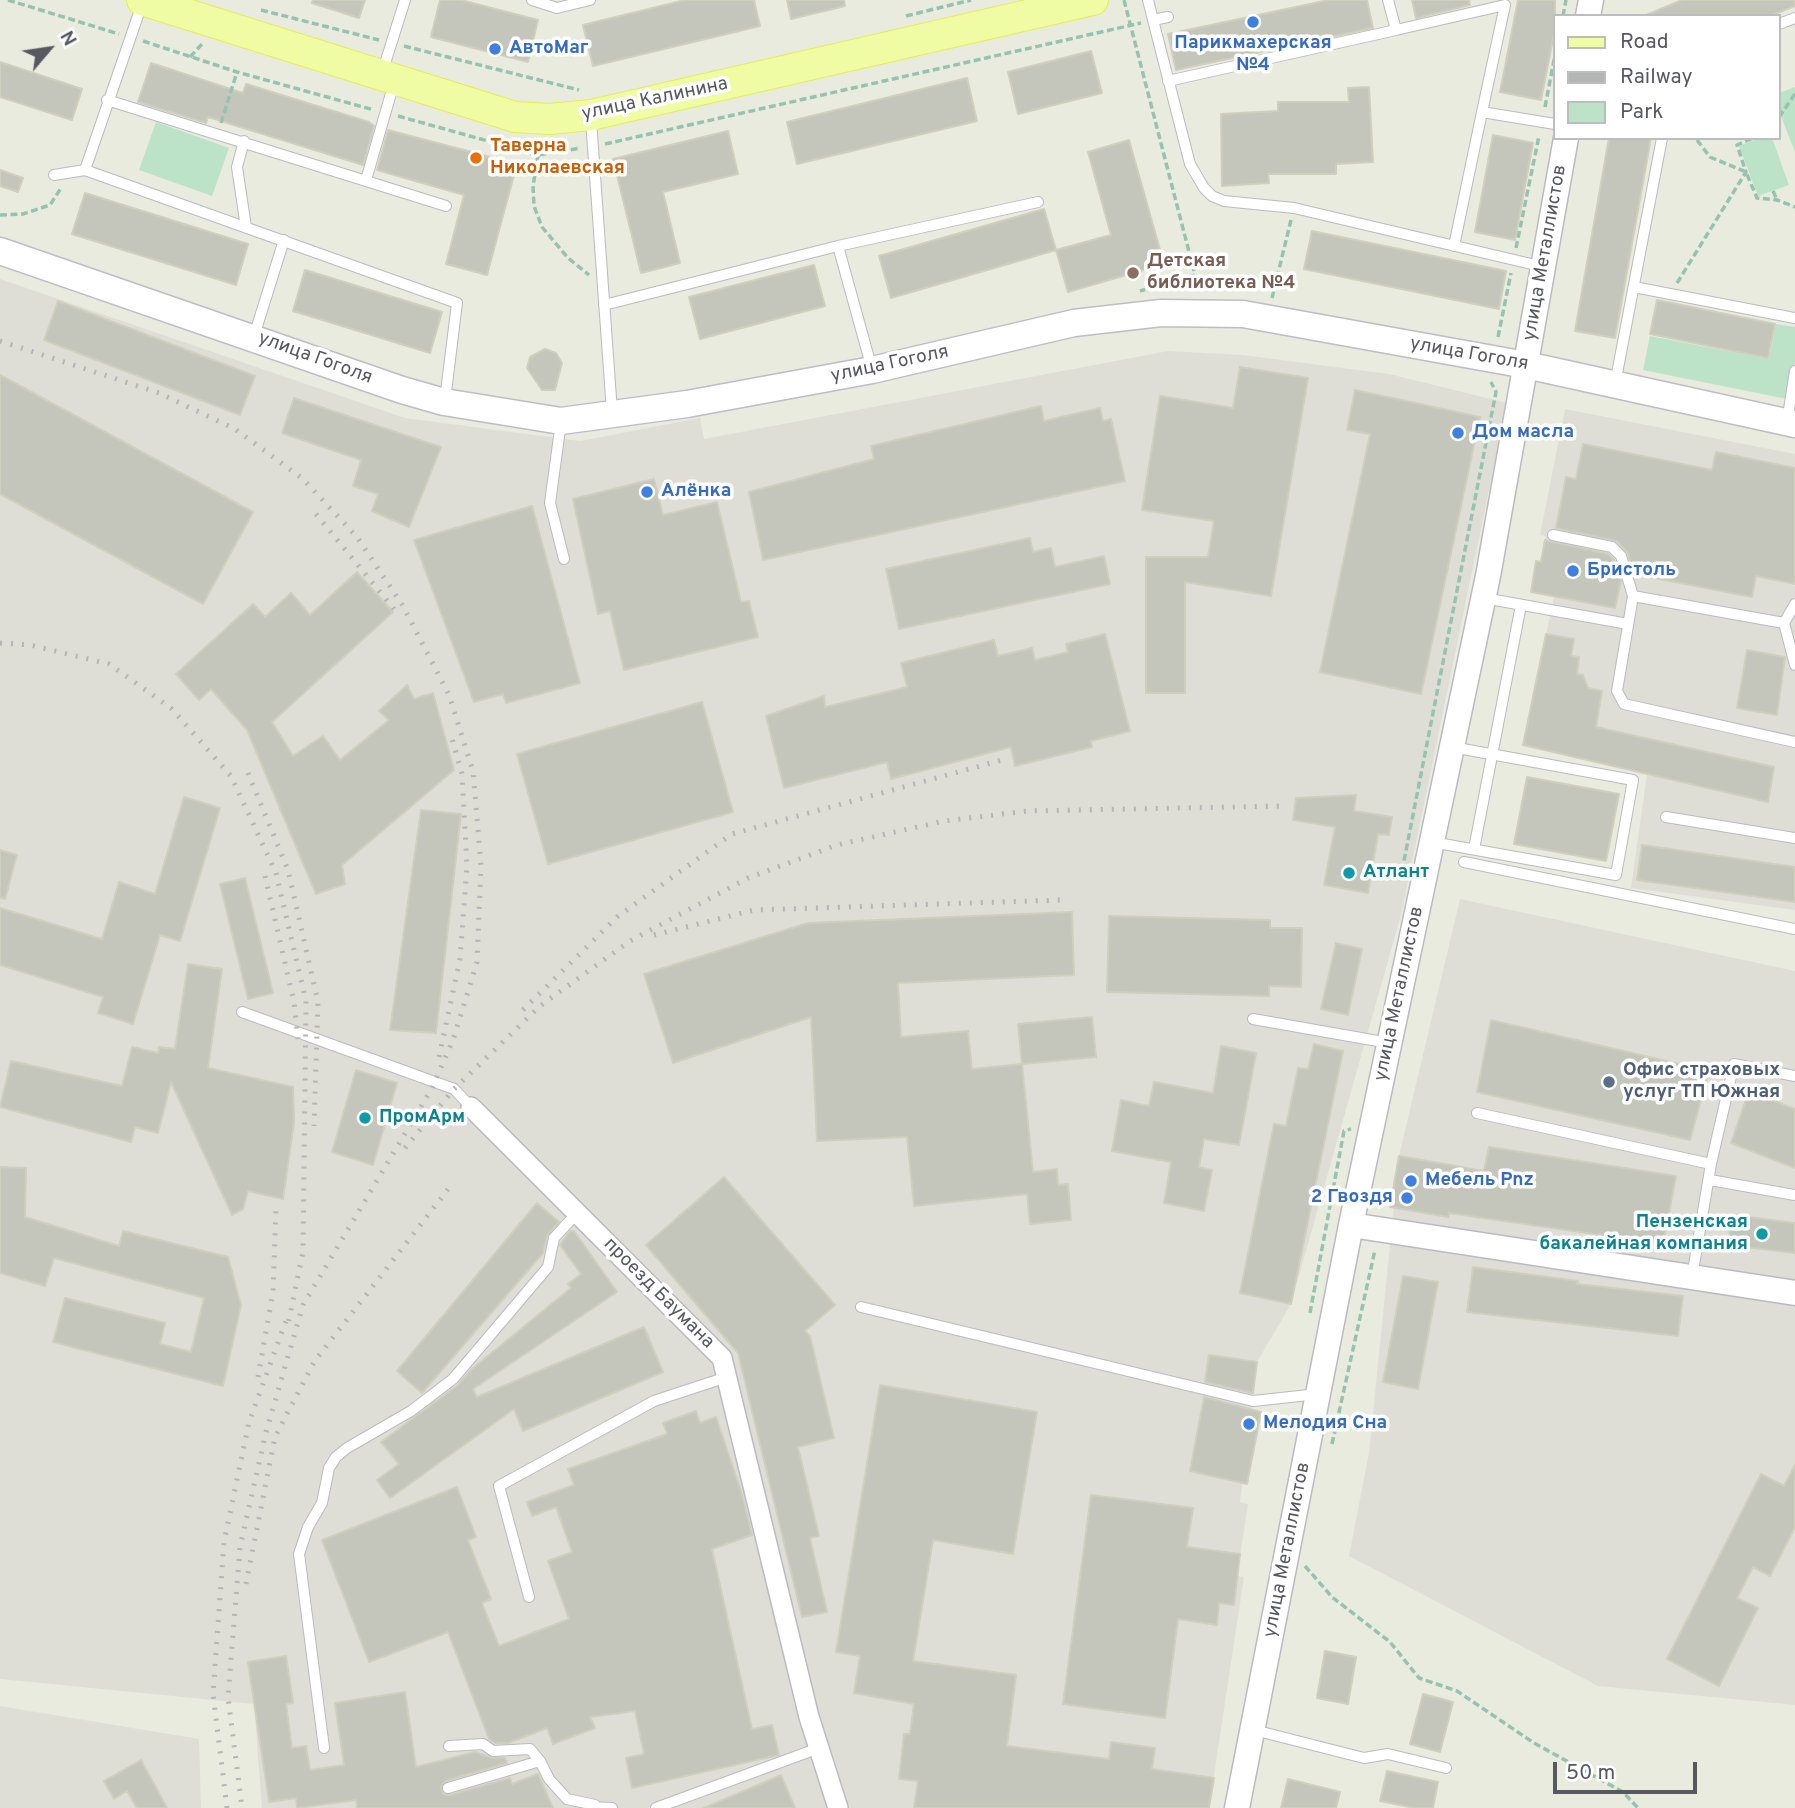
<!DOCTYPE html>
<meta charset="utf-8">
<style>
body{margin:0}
#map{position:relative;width:1795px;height:1808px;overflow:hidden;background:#eaebdf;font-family:Overpass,sans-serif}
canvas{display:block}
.legend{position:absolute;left:1553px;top:14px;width:228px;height:126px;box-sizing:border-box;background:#fff;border:2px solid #bcbdbf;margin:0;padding:9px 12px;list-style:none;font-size:21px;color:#585960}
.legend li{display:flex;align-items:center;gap:14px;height:35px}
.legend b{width:35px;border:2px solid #bcbdbf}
.north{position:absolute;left:14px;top:14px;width:70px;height:70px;-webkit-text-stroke:5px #fff;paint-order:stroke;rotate:61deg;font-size:19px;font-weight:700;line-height:28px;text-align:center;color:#585960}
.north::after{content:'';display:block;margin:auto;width:24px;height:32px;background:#585960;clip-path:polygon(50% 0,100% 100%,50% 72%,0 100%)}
.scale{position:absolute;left:1553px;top:1762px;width:144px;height:32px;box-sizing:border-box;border:4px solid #585960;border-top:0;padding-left:9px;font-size:21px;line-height:24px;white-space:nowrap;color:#585960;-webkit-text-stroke:5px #fff;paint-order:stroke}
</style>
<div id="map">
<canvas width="1795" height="1808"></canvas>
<ul class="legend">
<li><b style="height:9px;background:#effca3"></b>Road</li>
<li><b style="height:9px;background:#b4b5b5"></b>Railway</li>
<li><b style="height:19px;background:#bce2c7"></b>Park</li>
</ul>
<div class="north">N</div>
<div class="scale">50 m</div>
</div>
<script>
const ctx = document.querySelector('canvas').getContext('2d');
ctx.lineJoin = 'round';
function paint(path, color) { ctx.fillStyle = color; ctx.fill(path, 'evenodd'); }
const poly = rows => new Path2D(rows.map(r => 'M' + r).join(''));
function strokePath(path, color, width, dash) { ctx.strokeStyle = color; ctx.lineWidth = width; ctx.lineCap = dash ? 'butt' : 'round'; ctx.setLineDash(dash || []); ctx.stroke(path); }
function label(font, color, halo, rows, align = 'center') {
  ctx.font = font + ' Overpass,sans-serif'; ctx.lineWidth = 7; ctx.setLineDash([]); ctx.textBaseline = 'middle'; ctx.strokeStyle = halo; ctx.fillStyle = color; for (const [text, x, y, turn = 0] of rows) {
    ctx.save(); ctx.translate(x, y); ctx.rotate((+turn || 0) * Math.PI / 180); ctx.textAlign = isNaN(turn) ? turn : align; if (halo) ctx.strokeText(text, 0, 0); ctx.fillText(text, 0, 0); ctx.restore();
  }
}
const industrial = poly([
 [0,279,405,418,580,441,700,418,704,439,1168,351,1243,355,1389,374,1507,403,1401,915,1291,1304,1257,1362,1240,1502,1248,1504,1237,1576,1244,1577,1209,1808,262,1808,254,1704,0,1679],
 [1565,409,1795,454,1795,910,1631,888,1647,774,1523,745,1554,597,1531,592,1536,561,1541,561,1545,540,1545,536,1540,535],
 [1460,899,1795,971,1795,1705,1598,1686,1349,1556,1369,1453,1399,1156],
 [0,1706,199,1739,201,1808,0,1808]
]);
const green = poly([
 [1795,87,1795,152,1779,111,1779,93],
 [156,122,229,148,212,196,139,170],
 [1760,138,1772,138,1789,185,1758,196,1739,146],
 [1776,324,1795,327,1795,362,1787,399,1643,370,1650,336,1769,359]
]);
const building = poly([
 [313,0,365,0,359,18,312,3,313,0],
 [440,0,461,0,538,20,528,62,431,37,440,0],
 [685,0,754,0,760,26,593,66,583,25,685,0],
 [787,0,844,0,845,6,791,19,787,0],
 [1329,0,1367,0,1373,28,1176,70,1168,34,1329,0],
 [1412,0,1469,0,1470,5,1416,18,1412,0],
 [1518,0,1555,0,1555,29,1541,100,1500,92,1518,0],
 [1682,0,1795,0,1795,6,1770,16,1644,16,1682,0],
 [1091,51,1102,93,1018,114,1008,72,1091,51],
 [0,62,82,89,72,120,0,97,0,62],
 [151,63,243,93,246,84,369,122,374,126,363,165,208,117,206,123,138,102,151,63],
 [967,78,977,121,797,164,787,122,967,78],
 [1369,87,1373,162,1336,164,1336,174,1268,174,1269,183,1222,186,1221,114,1278,111,1278,102,1349,102,1348,88,1369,87],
 [388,130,517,164,487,275,446,264,464,195,377,170,388,130],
 [728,131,738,174,663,192,680,263,641,273,613,159,728,131],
 [1493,135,1533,143,1515,240,1475,232,1493,135],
 [1609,138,1651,138,1615,338,1575,331,1609,138],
 [1129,140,1164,264,1068,292,1056,250,1111,235,1088,152,1129,140],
 [0,170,23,178,18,192,0,186,0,170],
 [85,193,248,244,236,285,72,234,85,193],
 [1044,209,1056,250,891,298,879,256,1044,209],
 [1312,231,1506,271,1499,309,1304,269,1312,231],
 [814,265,825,306,700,339,689,297,814,265],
 [305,270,442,312,430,353,293,311,305,270],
 [1657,300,1775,324,1768,358,1650,334,1657,300],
 [58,301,255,376,240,415,44,340,58,301],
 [545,349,556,353,562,363,555,390,542,390,527,368,530,357,545,349],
 [1240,367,1308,378,1271,596,1185,582,1185,693,1146,693,1146,557,1208,557,1214,521,1142,510,1160,396,1233,408,1240,367],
 [0,375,253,512,203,604,0,494,0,375],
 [1355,390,1480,417,1421,694,1320,672,1370,434,1347,430,1355,390],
 [294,398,441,447,409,527,372,511,378,494,353,486,361,460,282,433,294,398],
 [1041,406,1044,421,1100,408,1103,421,1111,419,1125,481,763,560,749,492,874,459,871,446,1041,406],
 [1583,444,1712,470,1716,452,1795,468,1795,584,1756,576,1752,597,1634,574,1628,553,1617,541,1556,528,1566,477,1576,479,1583,444],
 [654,479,663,515,717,502,741,602,749,601,758,637,624,670,610,611,598,614,573,499,654,479],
 [532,506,580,683,506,703,503,694,474,702,414,540,532,506],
 [1030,538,1033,552,1051,548,1055,567,1104,556,1110,584,899,629,886,569,1030,538],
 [1545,540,1608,554,1614,560,1621,581,1615,608,1531,592,1536,561,1541,562,1545,540],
 [357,572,393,612,272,722,293,756,323,736,340,760,389,720,379,711,407,685,414,699,433,693,454,770,342,865,345,884,316,894,247,730,211,689,199,700,176,674,253,604,265,617,291,593,310,615,357,572],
 [1105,634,1130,731,1091,741,1092,747,1015,766,1011,747,891,779,887,762,784,788,766,716,824,696,825,707,907,687,901,663,994,640,998,656,1032,648,1035,660,1068,652,1066,644,1105,634],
 [1546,634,1574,639,1571,656,1579,657,1577,674,1583,675,1588,688,1602,691,1596,727,1774,767,1768,802,1523,745,1546,634],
 [1747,650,1785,657,1777,715,1737,708,1747,650],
 [702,702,733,812,548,864,517,754,702,702],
 [1527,777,1619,794,1606,861,1514,844,1527,777],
 [1356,795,1354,811,1392,817,1389,835,1378,834,1368,893,1324,885,1335,827,1293,820,1296,798,1356,795],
 [184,797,220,808,180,941,160,935,133,1024,98,1013,103,997,0,965,0,908,102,939,119,882,155,894,184,797],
 [421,810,461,814,436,1033,390,1030,421,810],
 [1642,845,1795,867,1795,902,1637,880,1642,845],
 [0,850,17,855,5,899,0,898,0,850],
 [245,878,273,993,248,999,220,884,245,878],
 [1072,912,1074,975,898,983,901,1037,968,1031,972,1069,1022,1064,1033,1172,1057,1169,1058,1185,1068,1184,1071,1220,1030,1224,1027,1194,914,1206,907,1137,817,1141,811,1017,673,1063,644,974,808,923,1072,912],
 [1109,916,1270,920,1270,928,1302,928,1301,987,1269,986,1269,996,1107,992,1109,916],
 [1336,943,1362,949,1348,1015,1321,1009,1336,943],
 [188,964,222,969,208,1068,293,1087,294,1122,283,1199,248,1191,243,1209,232,1215,171,1082,158,1133,135,1127,131,1142,0,1107,11,1061,122,1086,132,1047,158,1053,159,1047,175,1049,188,964],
 [1092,1017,1096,1057,1022,1064,1018,1024,1092,1017],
 [1491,1020,1709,1071,1690,1140,1477,1092,1491,1020],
 [1314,1044,1343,1051,1291,1304,1240,1293,1274,1124,1286,1126,1298,1068,1308,1069,1314,1044],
 [1221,1046,1256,1053,1239,1145,1204,1139,1199,1167,1212,1170,1204,1211,1164,1203,1171,1162,1112,1151,1121,1100,1149,1106,1154,1082,1213,1093,1221,1046],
 [356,1070,397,1083,373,1165,332,1152,356,1070],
 [1749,1091,1795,1109,1795,1168,1731,1143,1749,1091],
 [1489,1147,1676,1176,1663,1244,1449,1213,1448,1217,1390,1207,1399,1156,1484,1171,1489,1147],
 [0,1167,26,1168,25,1217,119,1246,123,1231,228,1257,241,1305,223,1386,53,1342,65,1298,165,1323,160,1344,191,1352,204,1298,54,1258,45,1286,0,1273,0,1167],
 [724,1177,835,1305,805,1331,810,1336,834,1438,798,1447,819,1536,810,1538,827,1612,802,1617,738,1353,646,1245,724,1177],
 [537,1203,559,1222,547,1236,543,1253,422,1393,397,1371,537,1203],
 [1732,1215,1795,1223,1795,1253,1728,1245,1732,1215],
 [570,1231,574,1231,617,1292,473,1389,477,1397,644,1327,663,1372,523,1431,514,1409,390,1498,377,1480,399,1464,381,1442,458,1385,472,1369,571,1288,568,1284,581,1274,560,1245,570,1231],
 [1473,1267,1578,1281,1577,1284,1683,1296,1678,1336,1467,1312,1473,1267],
 [1403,1276,1438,1282,1418,1389,1383,1382,1403,1276],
 [1209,1355,1257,1362,1253,1393,1205,1382,1209,1355],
 [880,1385,1037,1412,1013,1554,933,1540,913,1661,1016,1675,1007,1746,1109,1759,1111,1742,1155,1748,1152,1769,1214,1778,1209,1808,914,1808,918,1781,899,1779,904,1734,910,1734,914,1704,854,1693,860,1656,836,1652,880,1385],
 [1204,1397,1261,1412,1247,1484,1190,1471,1204,1397],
 [696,1411,700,1423,716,1417,742,1494,752,1535,712,1549,752,1729,772,1725,779,1755,632,1788,626,1758,644,1754,635,1711,590,1717,595,1728,553,1744,547,1728,508,1743,495,1743,489,1739,448,1632,369,1662,322,1540,457,1487,476,1537,468,1540,491,1599,482,1603,499,1646,569,1619,548,1561,572,1552,556,1507,532,1516,527,1502,574,1485,568,1469,667,1434,663,1423,696,1411],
 [1795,1465,1795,1527,1770,1576,1753,1567,1737,1598,1758,1608,1719,1686,1667,1659,1761,1474,1784,1486,1795,1465],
 [1091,1495,1193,1508,1187,1547,1240,1554,1234,1605,1219,1603,1217,1625,1178,1619,1165,1718,1063,1704,1091,1495],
 [1325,1651,1356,1657,1348,1704,1317,1698,1325,1651],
 [286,1656,293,1703,286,1704,292,1748,306,1746,310,1770,344,1765,335,1703,405,1692,416,1767,475,1752,493,1758,505,1758,507,1763,445,1781,441,1787,443,1794,450,1795,510,1778,512,1784,538,1774,553,1808,357,1808,356,1800,297,1808,296,1798,269,1802,248,1662,286,1656],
 [1423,1694,1453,1702,1440,1752,1410,1744,1423,1694],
 [141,1760,167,1808,137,1808,127,1791,114,1799,104,1781,141,1760],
 [1387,1771,1438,1782,1433,1808,1414,1808,1380,1801,1387,1771],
 [781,1775,795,1808,704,1808,781,1775],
 [1288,1779,1340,1792,1336,1808,1281,1808,1288,1779]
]);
const path = poly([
 [8,0,119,34],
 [1124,0,1195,275,1140,291],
 [261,10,379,40],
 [906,16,971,0],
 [1563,16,1566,0],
 [143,41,237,72,374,110],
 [404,46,579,90],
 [190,57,203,43],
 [1545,107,1555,55],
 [398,116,538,155,581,148],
 [1779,117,1795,94],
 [221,123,237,72],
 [1697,140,1710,157,1746,172,1757,198,1777,200,1795,207],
 [605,144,1141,23],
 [538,155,533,186,534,206,542,227,568,258,589,275],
 [1773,191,1777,200],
 [0,215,23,214,50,205,61,188],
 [1516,248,1539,136],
 [1677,283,1746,172,1737,145,1753,138],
 [1272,298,1291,220],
 [1498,337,1511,273],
 [1402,871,1496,392,1491,382],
 [1310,1313,1344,1131,1351,1129],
 [1332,1444,1375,1250],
 [1305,1566,1332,1597,1390,1642,1419,1678,1457,1691,1534,1743,1623,1792,1638,1808]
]);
const service = poly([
 [532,0,557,8,590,0],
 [1148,0,1153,20,1168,17],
 [1388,0,1396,30,1505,5,1482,112],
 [1153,20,1190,164,1204,188,1212,196,1224,201,1294,208,1544,267],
 [1779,24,1795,18],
 [382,73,405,0],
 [1168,81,1396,30],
 [107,100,446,206],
 [591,120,612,412],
 [244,141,237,167,246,227],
 [85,170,457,303,445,400],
 [54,175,85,170,142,4],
 [366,180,394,83],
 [838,246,1038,202],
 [1454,246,1482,112,1555,124],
 [1634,287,1795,318],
 [604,305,838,246,872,369],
 [254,336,284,240],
 [1615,384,1662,138],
 [561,422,550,503,564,559],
 [1787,422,1795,371],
 [1553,535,1612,547,1621,556,1633,596,1617,691,1624,704,1795,742],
 [1633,596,1784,623],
 [1484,598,1628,624],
 [1795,604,1784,623,1795,665],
 [1666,817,1795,838],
 [1432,842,1616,875,1633,780,1452,747],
 [1474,849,1521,605],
 [1464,862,1795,929],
 [242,1012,454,1089,471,1107],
 [1253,1019,1389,1043],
 [1477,1113,1711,1164],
 [1710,1180,1795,1195],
 [1692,1277,1711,1164,1734,1064,1795,1076],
 [861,1307,1253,1401,1318,1394],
 [529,1597,499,1486,654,1401,727,1377],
 [1254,1730,1364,1758,1388,1754,1446,1768],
 [449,1746,483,1744,493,1751,530,1749,540,1761],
 [324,1748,299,1554,308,1527,322,1503,329,1468,336,1457,347,1448,411,1411,453,1379,548,1267,554,1238,577,1213],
 [448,1788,540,1761,549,1779,567,1799,595,1805],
 [591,1807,612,1808],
 [656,1808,819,1748]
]);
const minor = poly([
 [471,1107,722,1358,809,1717,838,1808]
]);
const tertiary = poly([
 [1588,16,1591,0],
 [1351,1225,1795,1293],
 [1237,1808,1351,1225,1488,576,1566,138]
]);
const secondary = poly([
 [0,251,402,390,444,402,561,421,687,404,872,370,1074,323,1161,313,1243,314,1526,365,1795,424]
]);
const primary = poly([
 [142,0,515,117,549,119,591,115,1093,0]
]);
const rail = poly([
 [0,341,159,393,235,429,303,479,357,537,403,606,449,695,473,771,481,865,477,962,453,1040,432,1088,303,1305,266,1432,240,1547,228,1697,242,1808],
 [316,514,394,609],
 [0,643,30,645,109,664,171,708,231,776,276,873,306,1001,303,1252,287,1329],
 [248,773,288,870,318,1002,314,1126],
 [265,876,294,1002,298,1039],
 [654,935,754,910,1061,900],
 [523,1010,617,917,732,834,1002,760],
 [439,1057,460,959,467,866,462,774,451,735],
 [405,1148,454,1089,540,1006,630,941,748,878,837,845,944,821,1028,811,1285,806],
 [258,1377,273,1292,276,1208],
 [246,1584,275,1437,314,1362,449,1188],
 [227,1808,213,1694,224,1542,249,1422,287,1318]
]);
const markers = [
 [1253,22,7,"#3f7fe0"],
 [495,49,7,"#3f7fe0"],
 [476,158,7,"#e8710a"],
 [1133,273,7,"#8d6e63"],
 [1458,433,7,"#3f7fe0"],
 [647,492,7,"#3f7fe0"],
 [1573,571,7,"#3f7fe0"],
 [1349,873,7,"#0f9aa8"],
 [1609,1082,7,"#5c6f8a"],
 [365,1118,7,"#0f9aa8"],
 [1411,1181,7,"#3f7fe0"],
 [1407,1198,7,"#3f7fe0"],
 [1762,1234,7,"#0f9aa8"],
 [1249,1424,7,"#3f7fe0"]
];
const shopNames = [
 ["Парикмахерская",1253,44,"center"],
 ["№4",1253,66,"center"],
 ["АвтоМаг",509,49],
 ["Дом масла",1472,433],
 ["Алёнка",661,492],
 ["Бристоль",1587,571],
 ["Мебель Pnz",1425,1181],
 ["2 Гвоздя",1393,1198,"right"],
 ["Мелодия Сна",1263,1424]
];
const streetNames = [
 ["улица Калинина",655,100,-12],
 ["улица Металлистов",1546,253,-80],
 ["улица Гоголя",1469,355,10],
 ["улица Гоголя",315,359,20],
 ["улица Гоголя",890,365,-12],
 ["улица Металлистов",1400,994,-78],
 ["проезд Баумана",658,1294,45],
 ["улица Металлистов",1288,1550,-79]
];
const foodNames = [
 ["Таверна",490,147],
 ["Николаевская",490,169]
];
const educationNames = [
 ["Детская",1147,262],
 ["библиотека №4",1147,284]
];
const cultureNames = [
 ["Атлант",1363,873],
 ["ПромАрм",379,1118],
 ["Пензенская",1748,1223,"right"],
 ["бакалейная компания",1748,1245,"right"]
];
const serviceNames = [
 ["Офис страховых",1623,1071],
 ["услуг ТП Южная",1623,1093]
];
paint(industrial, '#deded7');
paint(green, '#bce2c7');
paint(building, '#c5c6bb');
strokePath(building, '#cfcfbe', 2);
strokePath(service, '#babac1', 12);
strokePath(minor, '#babac1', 22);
strokePath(tertiary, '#babac1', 27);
strokePath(secondary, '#bcbdc5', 29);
strokePath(primary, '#e7ec57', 32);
strokePath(path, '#95c3b0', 3.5, [7, 3.5]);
strokePath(service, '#fff', 10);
strokePath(minor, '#fff', 19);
strokePath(tertiary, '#fff', 24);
strokePath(secondary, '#fff', 26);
strokePath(primary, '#effca3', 30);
strokePath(rail, '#b4b5b5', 5, [2, 9]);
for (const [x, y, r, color] of markers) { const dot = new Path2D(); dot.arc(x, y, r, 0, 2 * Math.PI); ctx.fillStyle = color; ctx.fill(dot); strokePath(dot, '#fff', 2.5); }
label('bold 19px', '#366cbe', '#fff', shopNames, 'left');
label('19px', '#585960', '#fff', streetNames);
label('bold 19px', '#c56008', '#fff', foodNames, 'left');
label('bold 19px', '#785e54', '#fff', educationNames, 'left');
label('bold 19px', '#0d838f', '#fff', cultureNames, 'left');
label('bold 19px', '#4e5e75', '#fff', serviceNames, 'left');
</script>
